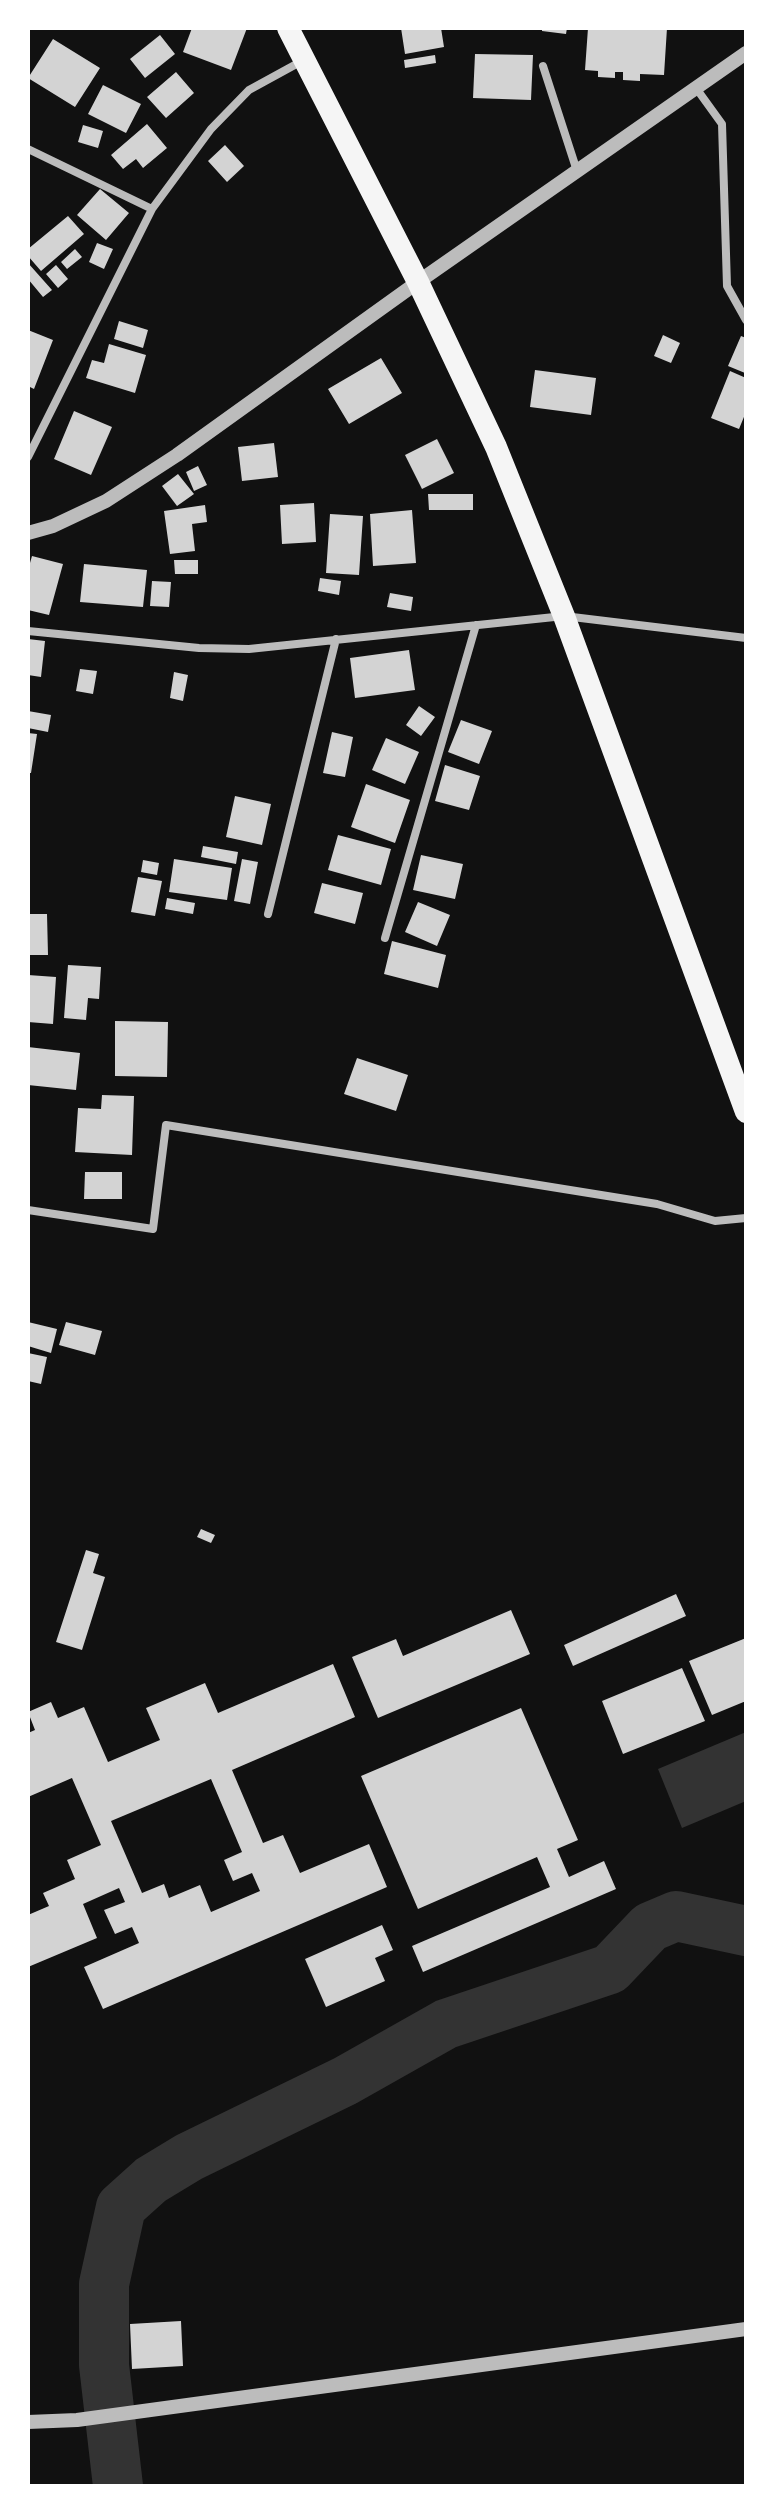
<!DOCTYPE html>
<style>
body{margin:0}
#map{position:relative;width:774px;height:2514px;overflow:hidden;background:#111;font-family:"PT Serif",serif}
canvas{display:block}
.frame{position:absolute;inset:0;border:30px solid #fff;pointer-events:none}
</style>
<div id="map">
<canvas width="774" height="2514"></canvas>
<div class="frame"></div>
</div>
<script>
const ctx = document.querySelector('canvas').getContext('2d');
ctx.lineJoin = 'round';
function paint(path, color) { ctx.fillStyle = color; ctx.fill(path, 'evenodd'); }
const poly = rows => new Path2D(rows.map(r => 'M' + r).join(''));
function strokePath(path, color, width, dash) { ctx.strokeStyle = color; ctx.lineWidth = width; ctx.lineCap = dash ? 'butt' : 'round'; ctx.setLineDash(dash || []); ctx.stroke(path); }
const water = poly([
 [746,1732,746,1801,682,1828,658,1769]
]);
const river = poly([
 [118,2486,104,2365,104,2284,121,2207,151,2180,189,2157,345,2081,446,2024,610,1969,650,1927,676,1916,746,1931]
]);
const building = poly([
 [192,28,247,28,231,70,183,52],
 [401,28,441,28,444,47,405,54],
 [542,28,567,28,566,34,542,31],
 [588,28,667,28,664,75,640,74,640,81,623,80,623,72,615,72,615,78,598,77,598,71,585,70],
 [160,35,175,54,145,78,130,59],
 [53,39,100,68,75,107,28,78],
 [475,54,533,55,531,100,473,98],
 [435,55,436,63,405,68,404,60],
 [176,72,194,93,166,118,147,97],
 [103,85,141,104,126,133,88,114],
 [147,124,167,148,143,168,136,159,123,169,111,155],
 [83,125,103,131,98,148,78,142],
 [225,145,244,166,227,182,208,161],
 [100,189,129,213,106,240,77,215],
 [68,216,84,234,41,271,28,256,28,249],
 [97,243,113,249,104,269,89,262],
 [75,249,82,257,67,269,61,262],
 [28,263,52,290,43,297,28,279],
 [56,265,68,279,58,288,46,274],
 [119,321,148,330,143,348,114,339],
 [28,330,53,340,34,389,28,386],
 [663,335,680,343,671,363,654,356],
 [741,336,746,338,745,373,728,366],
 [109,344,146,355,135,393,86,378,92,360,104,363],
 [381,358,402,393,349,424,328,389],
 [535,370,596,378,591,415,530,407],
 [730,371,746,378,746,412,739,429,711,418],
 [74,411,112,427,91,475,54,459],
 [437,439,454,473,422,489,405,455],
 [274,443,278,477,242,481,238,447],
 [198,466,207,485,194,491,186,472],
 [178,474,194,494,177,506,162,486],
 [428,494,473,494,473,510,429,510],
 [314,503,316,542,282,544,280,505],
 [205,505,207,522,192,524,195,551,170,554,164,511],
 [412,510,416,563,373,566,370,514],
 [330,514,363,516,359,575,326,573],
 [32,556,63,564,49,615,28,610,28,570],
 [174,560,198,560,198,574,175,574],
 [84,564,147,570,143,607,80,602],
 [320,578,341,581,339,595,318,591],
 [152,581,171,582,169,607,150,606],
 [390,593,413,597,411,611,387,607],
 [28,639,45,641,41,677,28,675],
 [409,650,415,690,355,698,350,658],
 [80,669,97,671,93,694,76,691],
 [174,672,188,675,183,701,170,698],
 [419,706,435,717,421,736,406,725],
 [28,711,51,715,48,732,28,728],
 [461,720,492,731,479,764,448,752],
 [332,732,353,737,345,777,323,773],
 [28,733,37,734,31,773,28,773],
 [386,738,419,752,405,784,372,770],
 [445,765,480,776,469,810,435,801],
 [366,784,410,800,395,843,351,827],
 [235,796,271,804,262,845,226,837],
 [338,835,391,849,381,885,328,870],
 [203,846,238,852,236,864,201,857],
 [421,855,463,864,455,899,413,890],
 [174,859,232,868,227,900,169,892],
 [242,859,258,862,250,904,234,901],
 [143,860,159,863,157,875,141,872],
 [138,877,162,881,155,916,131,912],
 [322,883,363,893,355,924,314,913],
 [167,898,195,903,193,914,165,909],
 [418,902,450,915,437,946,405,932],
 [28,914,47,914,48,955,28,955],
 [392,941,446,955,438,988,384,974],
 [68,965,101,967,99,999,88,998,86,1020,64,1018],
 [28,975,56,977,53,1024,28,1022],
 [115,1021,168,1022,167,1077,115,1076],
 [28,1047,80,1053,76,1090,28,1085],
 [357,1058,408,1075,396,1111,344,1094],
 [102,1095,134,1096,132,1155,75,1152,78,1108,101,1109],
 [85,1172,122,1172,122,1199,84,1199],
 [28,1322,57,1329,51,1353,28,1346],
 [66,1322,102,1331,95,1355,59,1345],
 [28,1353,47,1357,41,1384,28,1381],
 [201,1529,215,1535,211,1543,197,1537],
 [86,1550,99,1554,93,1573,105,1577,82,1650,56,1642],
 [676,1594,686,1616,573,1666,564,1645],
 [511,1610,530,1654,378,1718,352,1657,396,1639,403,1656],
 [746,1638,746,1701,712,1715,689,1661],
 [333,1664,355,1717,232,1770,263,1843,283,1835,300,1873,369,1844,387,1887,103,2009,84,1967,139,1943,132,1927,115,1934,104,1910,125,1902,119,1888,83,1904,97,1938,28,1967,28,1915,49,1906,43,1893,75,1879,67,1860,101,1845,72,1778,28,1797,28,1733,35,1730,28,1712,51,1702,58,1718,84,1707,108,1762,160,1740,146,1708,205,1683,218,1713],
 [211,1779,242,1852,224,1860,233,1881,252,1873,260,1891,211,1912,200,1885,169,1898,164,1884,142,1893,111,1821],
 [682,1668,705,1721,623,1754,602,1701],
 [521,1708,578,1840,557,1849,569,1877,604,1861,616,1889,423,1972,412,1946,550,1887,537,1857,418,1909,361,1776],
 [382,1925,393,1950,375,1958,385,1981,326,2007,305,1959],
 [181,2321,183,2366,132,2369,130,2324]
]);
const minor = poly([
 [543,66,577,171],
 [696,88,722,124,727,286,746,320],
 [28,149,152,209],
 [28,457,152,209,211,129,249,90,302,61],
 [28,631,199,648,249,649,564,616,746,638],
 [268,914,336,639],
 [385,938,476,625],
 [28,1210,153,1229,166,1125,657,1204,715,1221,746,1218]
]);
const tertiary = poly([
 [28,533,53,526,106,501,177,455,418,282,746,53],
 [28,2422,77,2420,746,2329]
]);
const trunk = poly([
 [288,28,418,282,496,447,564,616,746,1112]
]);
paint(water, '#333');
strokePath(river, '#333', 50);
paint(building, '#d3d3d3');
strokePath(minor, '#bcbcbc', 8);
strokePath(tertiary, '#bcbcbc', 14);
strokePath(trunk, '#f5f5f5', 22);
</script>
